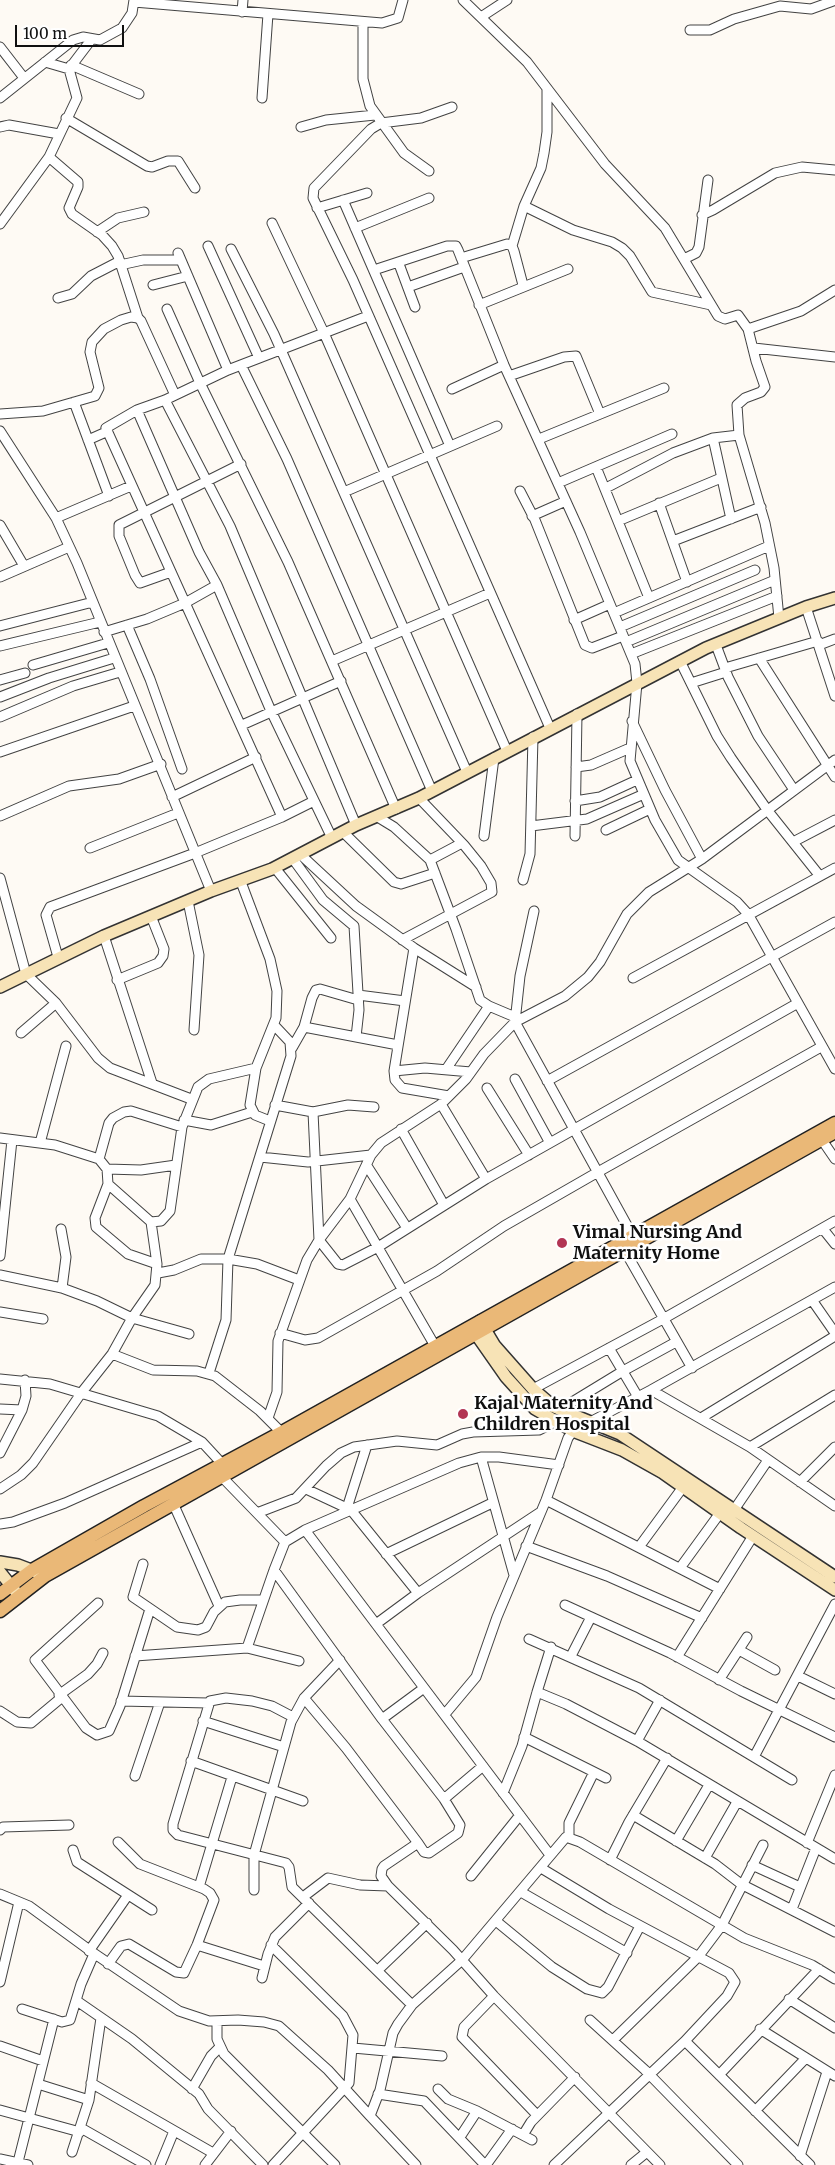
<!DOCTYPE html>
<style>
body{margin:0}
#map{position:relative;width:835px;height:2165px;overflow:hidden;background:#fefaf4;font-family:Merriweather,serif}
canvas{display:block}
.scale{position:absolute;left:15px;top:25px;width:109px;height:22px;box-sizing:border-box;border:2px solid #101010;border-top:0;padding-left:6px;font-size:15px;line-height:18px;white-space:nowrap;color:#101010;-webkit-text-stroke:4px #fff;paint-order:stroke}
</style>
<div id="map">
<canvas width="835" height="2165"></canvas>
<div class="scale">100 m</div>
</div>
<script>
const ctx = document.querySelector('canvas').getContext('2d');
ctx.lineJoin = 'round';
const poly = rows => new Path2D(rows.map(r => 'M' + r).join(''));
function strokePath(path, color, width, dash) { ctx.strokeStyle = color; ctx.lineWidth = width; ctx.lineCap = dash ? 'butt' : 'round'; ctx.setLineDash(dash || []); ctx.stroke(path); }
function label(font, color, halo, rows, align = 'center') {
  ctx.font = font + ' Merriweather,serif'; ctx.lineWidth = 5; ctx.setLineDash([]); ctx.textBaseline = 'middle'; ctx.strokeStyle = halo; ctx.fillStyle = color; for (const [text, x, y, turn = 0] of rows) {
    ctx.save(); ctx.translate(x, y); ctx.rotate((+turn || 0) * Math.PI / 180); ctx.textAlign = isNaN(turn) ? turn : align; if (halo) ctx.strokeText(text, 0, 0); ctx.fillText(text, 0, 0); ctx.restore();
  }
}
const street = poly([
 [463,0,527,62,605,164,665,228,718,316,725,319,738,315,748,329,756,361,765,387,761,392,745,398,737,405,739,435,765,523,774,568,779,618],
 [134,2,382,23,398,18,403,0],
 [242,12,243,0],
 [481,17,507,0],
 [363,22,363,79,370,106,404,153,429,171],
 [690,30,710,30,734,19,780,6,811,9,833,1],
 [0,47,24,78],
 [45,62,69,69],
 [71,65,139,94],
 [0,98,73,40,83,37,100,40,122,28,132,13,134,0],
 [262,98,268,14],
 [452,107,421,118,381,123,371,129,314,188,313,198,353,280,550,728],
 [66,118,147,166,152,167,168,161,178,161,195,188],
 [0,127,9,125,59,134],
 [301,127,326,120,375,115],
 [49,157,78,182,78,187,69,208,72,214,102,235,112,246,118,256,138,318],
 [343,200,450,446],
 [524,206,573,230,612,242,622,248,630,256,652,292,711,305],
 [317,208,367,193],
 [702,215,713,210,775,173,802,167,835,170],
 [272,223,324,333,507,751],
 [0,224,49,157,77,98,69,69,91,40],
 [355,228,429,198],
 [97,232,118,218,144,212],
 [208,246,259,358],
 [512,246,524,206,541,168,544,153,547,132,547,89],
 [231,249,274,334,467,772],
 [178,253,228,370],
 [461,258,507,244,512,246,514,251,523,285],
 [684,259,696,253,699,247,708,180],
 [399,264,415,307],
 [120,265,143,260,181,260],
 [374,270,447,246,456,246,458,250,504,365,580,532,635,664,637,683,630,761,655,820,678,860,737,902,748,914,835,1069],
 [153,285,188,276],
 [408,287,464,267],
 [58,298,72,294,91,276,120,261],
 [479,305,568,269],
 [167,309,200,383,288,562,396,809],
 [748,329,801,311,835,290],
 [754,348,835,357],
 [241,365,287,459,432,791],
 [509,376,564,357,576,356,600,414],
 [452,389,504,365],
 [165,400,230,526,356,825],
 [74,402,109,496],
 [137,410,199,552,217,585,271,711,332,838],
 [0,414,43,411,95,396,99,388,90,352,92,342,104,329,121,320,131,317,138,318,141,321,175,395],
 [0,431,56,518,77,563,211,891],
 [713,438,731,519],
 [539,439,664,388],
 [88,440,106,432],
 [596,467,649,598],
 [558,483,672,434],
 [606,488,673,453,713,438,739,435],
 [520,491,535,520,585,645,592,648,623,636],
 [344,492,497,426],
 [659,503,687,582],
 [532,516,566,501],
 [56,518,131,486],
 [618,521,721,478],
 [0,525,24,566],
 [673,541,761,507],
 [171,572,140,583,135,575,119,536,119,525,241,464],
 [0,577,69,547],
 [806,607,835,696],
 [614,613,769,546],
 [574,620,610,604],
 [127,625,150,679,182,769],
 [0,626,93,602],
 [620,627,755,570],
 [104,632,147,619,185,603,217,585],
 [626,642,775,580],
 [716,645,728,677,758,736,794,790],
 [819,645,835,639],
 [0,646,100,622],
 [631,654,777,596],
 [759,658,835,777],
 [332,661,490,593],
 [680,661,717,736,731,758,768,811,819,875],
 [33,665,108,643],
 [725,668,818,641],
 [0,680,25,673],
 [691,683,726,672],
 [0,697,49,678,114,658],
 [0,717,73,686,120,672],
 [632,721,665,790,702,859],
 [242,725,341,681],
 [0,752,134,706],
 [576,767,591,765,630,748],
 [172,797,256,757],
 [314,801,282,817,106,428,137,410,165,400,228,370,368,316],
 [575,801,600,797,637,780],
 [0,816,69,786,119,779,161,764],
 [376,816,394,827,430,860,456,929,480,1000,489,1006,515,1017],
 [531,826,587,819,644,794],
 [606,830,650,809],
 [343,832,394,882,401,884,435,873],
 [484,836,494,758],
 [575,836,577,714],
 [793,842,835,820],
 [90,848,178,813],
 [301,855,356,906,414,948,476,987],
 [293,859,323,900,354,926,359,1010,356,1037],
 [430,860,462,843],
 [275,868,331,938],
 [0,878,26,974,56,1003,98,1058,110,1068,191,1099],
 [523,880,530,854,533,737],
 [241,882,270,959,277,991,276,1018,256,1068,250,1105,255,1115,270,1121],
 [188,901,199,955,194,1030],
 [534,911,520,976,515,1022,635,1240],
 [104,936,152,1083],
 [402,940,492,892,491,883,481,866,464,845,419,798],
 [414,948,394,1071,395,1080,402,1088,449,1096],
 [58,957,46,915,50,907,195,853,282,817],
 [633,978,835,868],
 [117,980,158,963,163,956,164,949,151,916],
 [358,995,405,1001],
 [304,1027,398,1045],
 [21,1033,56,1003],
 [292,1048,304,1027,312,998,316,990,320,989,358,1000],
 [447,1068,489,1006],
 [394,1071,425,1068,471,1072],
 [515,1079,550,1143],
 [547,1081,835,922],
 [487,1088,529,1155],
 [441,1104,486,1179],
 [275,1105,313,1112,348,1105,374,1107],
 [313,1112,319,1240,338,1264,343,1265,378,1247,486,1179,798,1003],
 [184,1120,211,1125,252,1112],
 [401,1129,444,1205],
 [0,1138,55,1145,99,1159,107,1169,108,1184,95,1218,96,1227,128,1254,157,1264],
 [822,1140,835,1159],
 [40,1143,66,1046],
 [260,1157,308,1162,371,1155],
 [99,1159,109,1123,113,1118,124,1112,131,1111,182,1127],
 [367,1166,407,1228],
 [107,1169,141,1170,176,1165],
 [350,1199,435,1346],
 [151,1222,161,1221,170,1211,182,1127,198,1087,209,1079,256,1068],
 [61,1229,66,1257,62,1288],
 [823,1229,835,1244],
 [625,1251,692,1368],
 [0,1256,12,1140],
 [158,1273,174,1270,201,1259,228,1259,257,1264,299,1280],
 [0,1275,62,1288,97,1301,132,1318,189,1334],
 [812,1300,835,1333],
 [0,1312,43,1319],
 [280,1333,305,1340,318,1338,437,1271,504,1226,598,1172,821,1047],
 [609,1348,638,1397],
 [112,1354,153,1370,197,1371,215,1376,260,1411,285,1436],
 [209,1373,226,1320,228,1259,291,1056,290,1042,274,1025],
 [0,1379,50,1384,158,1416,202,1442,226,1468],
 [533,1389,663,1319,835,1221],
 [651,1390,750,1447,835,1506],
 [0,1409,22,1410],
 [559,1410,623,1371,676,1342],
 [268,1418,277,1392,278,1341,307,1260,319,1240,350,1199,371,1155,381,1143,441,1104,466,1079,484,1054,515,1022,565,996,588,977,600,962,627,914,649,892,702,859,835,760],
 [701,1418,835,1336],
 [750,1447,835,1395],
 [0,1453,22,1410,26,1396,25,1380],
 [481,1457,514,1575],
 [222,1477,285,1542,305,1530,550,1855],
 [800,1482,835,1447],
 [0,1489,21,1475,33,1463,82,1392,112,1354,132,1318,155,1285,157,1264,151,1222,108,1184],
 [306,1489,351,1510,418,1593],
 [546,1500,720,1589],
 [173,1503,219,1606],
 [347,1508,367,1445],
 [734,1510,768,1460],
 [257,1513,296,1498,326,1466,341,1453,354,1447,397,1441,437,1445,462,1434,473,1432,539,1430,555,1422],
 [0,1524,13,1522,65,1503,202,1442],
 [305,1530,459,1463,481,1457,499,1457,559,1465],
 [285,1542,274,1570,382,1719,444,1799,460,1825,458,1833,429,1853,424,1852,418,1843,384,1866,382,1869,381,1876,388,1886,453,1950,494,1996,660,2165],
 [526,1546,607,1576,702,1618],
 [639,1547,683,1487],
 [386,1554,492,1503],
 [143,1564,133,1597,177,1627,198,1630,206,1627,214,1612,225,1602,240,1600,263,1600],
 [680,1568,720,1513],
 [98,1603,35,1660,86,1728,97,1735,109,1731,120,1706,150,1609],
 [565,1605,670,1653,741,1691,835,1737],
 [376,1624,418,1593,539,1513],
 [529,1639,639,1688,792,1780],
 [247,1648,274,1570],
 [739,1650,775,1670],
 [135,1656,247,1648,299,1661],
 [571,1656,591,1617],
 [677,1657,753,1536],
 [798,1676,835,1694],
 [719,1680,747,1637],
 [537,1692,551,1647],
 [59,1695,88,1674,97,1664,103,1653],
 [304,1698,346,1748,418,1843],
 [121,1701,208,1703],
 [0,1711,17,1722,31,1723,61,1698],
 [445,1714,476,1677,497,1617,546,1500,568,1438,573,1431,651,1390,835,1287],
 [293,1717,272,1706,252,1701,226,1698,210,1701,173,1824,173,1830,178,1835,286,1863,289,1867,292,1887,412,2005],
 [382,1719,424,1688],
 [203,1721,284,1747],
 [524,1737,606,1778],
 [637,1741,660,1700],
 [754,1757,835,1604],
 [191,1761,303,1801],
 [135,1776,160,1702],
 [503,1793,522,1746,537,1692,566,1704,637,1741,835,1859],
 [444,1799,483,1766],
 [633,1815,715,1864,741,1884,835,1932],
 [0,1830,3,1827,69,1825],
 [569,1837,569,1823,594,1772],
 [676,1841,709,1785],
 [807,1843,835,1775],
 [73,1850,77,1862,152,1910],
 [705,1858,737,1802],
 [610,1860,629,1822,667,1758],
 [752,1865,800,1887],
 [541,1868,609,1909,729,1973,735,1982,727,1996,685,2041,554,2165],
 [471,1876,520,1815],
 [199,1887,232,1777],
 [254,1890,254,1855,291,1722,304,1698,340,1660],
 [521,1892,627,1953],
 [0,1894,29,1906,92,1952,179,2011,209,2021,238,2020,264,2022,279,2026,328,2070,370,2116,380,2090,393,2033,398,2024,412,2005,462,1960,566,1837,580,1842,744,1938,812,1965,835,1979],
 [303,1897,328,1878,360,1885,388,1886],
 [792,1909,816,1848],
 [496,1921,552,1967,587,1989,602,1993,608,1987,640,1926],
 [197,1945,264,1966],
 [271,1945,343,2016,353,2035,349,2083,273,2165],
 [89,1951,128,1895],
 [108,1964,121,1946,129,1944,176,1972,184,1973,197,1945,214,1900,210,1893,204,1889,140,1864,118,1842],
 [378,1970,427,1923],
 [262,1978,268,1954,275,1937,309,1903],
 [0,1982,19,1902],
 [494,1996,464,2027,462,2037,537,2115],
 [789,1999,835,2028],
 [77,2001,132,2039,199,2094,208,2109,263,2165],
 [22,2009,62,2022,70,2020,81,1984,94,1954],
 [590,2020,645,2070,738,2165],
 [217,2021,217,2039,224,2054,335,2165],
 [760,2029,835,2076],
 [613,2040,698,1957,722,1925,763,1845],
 [685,2041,810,2165],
 [0,2046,43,2061],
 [353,2048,442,2056],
 [719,2075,819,1969],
 [91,2083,213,2153],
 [38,2084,89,2100],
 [192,2089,211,2056,220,2047],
 [438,2089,448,2099,477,2111,532,2140],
 [378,2094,424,2101,485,2165],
 [0,2110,80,2132],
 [755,2111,805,2059],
 [370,2116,416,2165],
 [81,2128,146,2165],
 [523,2135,531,2122,575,2077],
 [460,2137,477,2111],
 [72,2152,89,2100,101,2018],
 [800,2156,827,2072],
 [0,2159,28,2165],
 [18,2162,54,2019],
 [160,2165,174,2131],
 [205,2165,231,2131],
 [486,2165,512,2129],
 [631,2165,647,2152]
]);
const secondary = poly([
 [0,987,104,936,211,891,272,869,356,825,419,798,706,648,806,607,835,598],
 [480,1321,495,1346,533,1389,554,1407,620,1434,835,1577],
 [471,1327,506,1377,535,1409,573,1431,622,1450,663,1473,741,1528,835,1590],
 [0,1562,18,1565,39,1573],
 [0,1572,16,1592]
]);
const primary = poly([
 [0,1594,32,1570,144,1506,282,1432,835,1123],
 [0,1611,45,1576,835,1132]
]);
const markers = [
 [562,1243,6,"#b23554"],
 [463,1414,6,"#b23554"]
];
const poiNames = [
 ["Vimal Nursing And",573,1233],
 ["Maternity Home",573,1254],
 ["Kajal Maternity And",474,1404],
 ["Children Hospital",474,1425]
];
strokePath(street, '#434343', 11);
strokePath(secondary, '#323232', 14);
strokePath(primary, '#212121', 15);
strokePath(street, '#fff', 9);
strokePath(secondary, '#f7e3b6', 11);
strokePath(primary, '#eab877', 12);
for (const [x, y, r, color] of markers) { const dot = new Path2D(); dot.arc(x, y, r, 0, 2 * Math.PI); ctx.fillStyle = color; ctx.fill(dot); strokePath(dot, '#fff', 2); }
label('bold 18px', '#101010', '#fff', poiNames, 'left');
</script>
